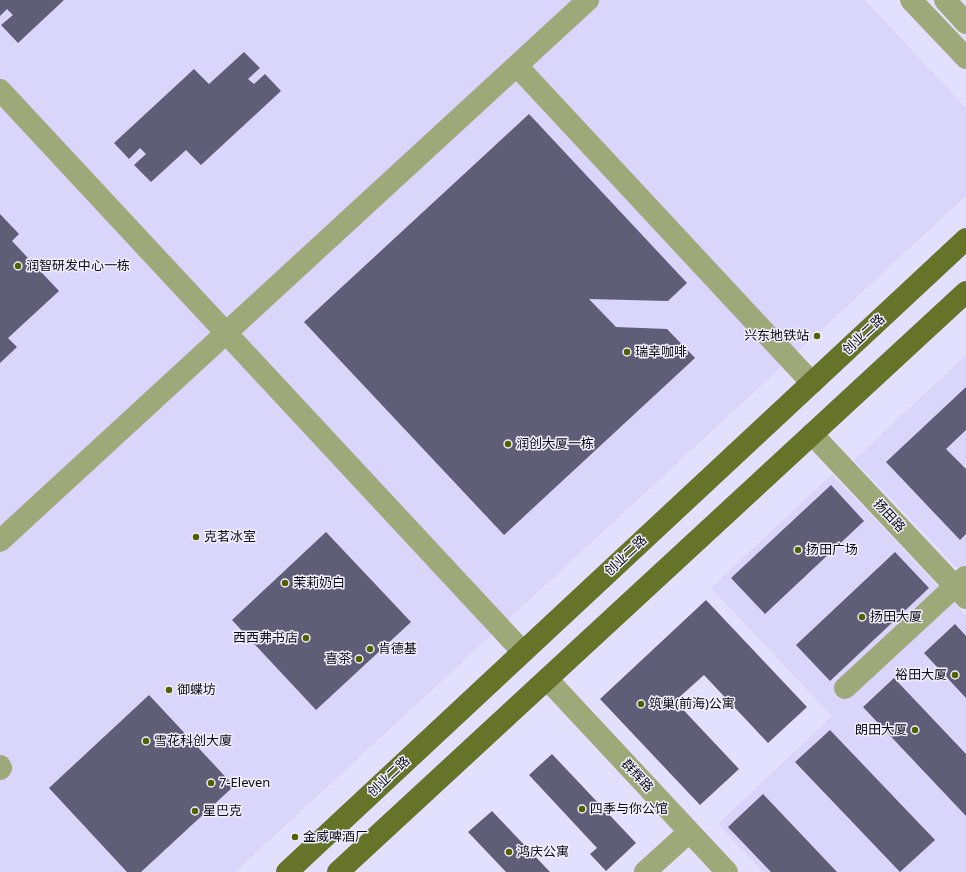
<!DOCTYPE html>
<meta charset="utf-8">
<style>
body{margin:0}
canvas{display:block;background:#e3e0ff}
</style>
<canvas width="966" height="872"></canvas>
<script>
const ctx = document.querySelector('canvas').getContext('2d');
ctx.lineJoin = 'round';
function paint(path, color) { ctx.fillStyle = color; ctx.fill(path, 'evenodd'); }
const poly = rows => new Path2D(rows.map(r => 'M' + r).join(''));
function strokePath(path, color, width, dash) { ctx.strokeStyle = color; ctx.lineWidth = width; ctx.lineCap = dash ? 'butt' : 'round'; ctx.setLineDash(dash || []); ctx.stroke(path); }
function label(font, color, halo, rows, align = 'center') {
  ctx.font = font + ' "Noto Sans","Noto Sans SC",sans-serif'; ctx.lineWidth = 3; ctx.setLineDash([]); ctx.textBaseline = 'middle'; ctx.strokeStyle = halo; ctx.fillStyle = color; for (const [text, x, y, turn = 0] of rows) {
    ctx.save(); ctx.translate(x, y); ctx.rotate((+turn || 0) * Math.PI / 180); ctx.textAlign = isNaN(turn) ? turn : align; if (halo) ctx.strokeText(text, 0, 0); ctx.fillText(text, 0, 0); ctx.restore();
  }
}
const built = poly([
 [0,0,865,0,966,108,966,196,235,872,0,872],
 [966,355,966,577,854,460],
 [832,474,966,616,966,872,763,872,718,824,832,716,711,588]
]);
const building = poly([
 [0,0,64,0,18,43,1,25,13,15,7,9,0,16],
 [244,52,260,68,248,79,254,84,265,74,281,91,201,165,186,150,151,182,134,165,146,154,140,148,129,159,114,143,194,69,209,84],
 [529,114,687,283,668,301,589,299,616,327,667,329,695,358,504,535,304,322],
 [0,214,19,234,12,241,59,291,8,338,17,347,0,363],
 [966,387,966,430,946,449,966,469,966,534,960,540,886,462],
 [831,485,864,521,765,614,731,578],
 [326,532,411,622,316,710,232,620],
 [895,552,929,588,830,681,796,645],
 [706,600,807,707,768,743,704,675,675,701,739,769,700,805,600,699],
 [955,624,966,636,966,698,924,653],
 [894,678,966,754,966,816,863,707],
 [149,695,234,786,141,872,127,872,49,788],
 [830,730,935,840,900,872,795,762],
 [552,754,636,843,606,871,590,854,597,848,529,775],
 [763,794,837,872,771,872,728,827],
 [492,811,550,872,506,872,468,832]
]);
const minor = poly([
 [911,0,966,58],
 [945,0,966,23],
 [517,66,812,383],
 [0,90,523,652],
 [812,434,966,598],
 [0,541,588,0],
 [547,679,727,872],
 [845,688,965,577],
 [0,766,1,768,0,769],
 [645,872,689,832]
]);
const major = poly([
 [287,872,966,239],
 [338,872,966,292]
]);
const markers = [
 [18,266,4,"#546000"],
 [817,336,4,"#546000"],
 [627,352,4,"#546000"],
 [508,444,4,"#546000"],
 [196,537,4,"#546000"],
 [798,550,4,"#546000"],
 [285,583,4,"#546000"],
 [862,617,4,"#546000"],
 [306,638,4,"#546000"],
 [370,649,4,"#546000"],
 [359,659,4,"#546000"],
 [955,675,4,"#546000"],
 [169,690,4,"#546000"],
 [641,704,4,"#546000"],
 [915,730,4,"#546000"],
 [146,741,4,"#546000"],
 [211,783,4,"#546000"],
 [582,809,4,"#546000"],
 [195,811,4,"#546000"],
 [295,837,4,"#546000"],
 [509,852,4,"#546000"]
];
const poiNames = [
 ["润智研发中心一栋",26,266],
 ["兴东地铁站",809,336,"right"],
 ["瑞幸咖啡",635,352],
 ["润创大厦一栋",516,444],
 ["克茗冰室",204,537],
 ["扬田广场",806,550],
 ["茉莉奶白",293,583],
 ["扬田大厦",870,617],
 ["西西弗书店",298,638,"right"],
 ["肯德基",378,649],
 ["喜茶",351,659,"right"],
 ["裕田大厦",947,675,"right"],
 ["御蝶坊",177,690],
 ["筑巢(前海)公寓",649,704],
 ["朗田大厦",907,730,"right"],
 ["雪花科创大廈",154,741],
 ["7-Eleven",219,783],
 ["四季与你公馆",590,809],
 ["星巴克",203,811],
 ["金威啤酒厂",303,837],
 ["鸿庆公寓",517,852]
];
const streetNames = [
 ["创业二路",864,335,-43],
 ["扬田路",889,516,47],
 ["创业二路",626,556,-43],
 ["群辉路",637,776,47],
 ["创业二路",389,777,-43]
];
paint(built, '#d9d5fb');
paint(building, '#605d77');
strokePath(minor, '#9ea879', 22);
strokePath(major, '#677328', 22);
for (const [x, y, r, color] of markers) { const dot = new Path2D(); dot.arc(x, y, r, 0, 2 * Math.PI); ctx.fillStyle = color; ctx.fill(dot); strokePath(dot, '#f0f0fc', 1.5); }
label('13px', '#0b0a14', '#f0f0fc', poiNames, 'left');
label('13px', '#0b0a14', '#f0f0fc', streetNames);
</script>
